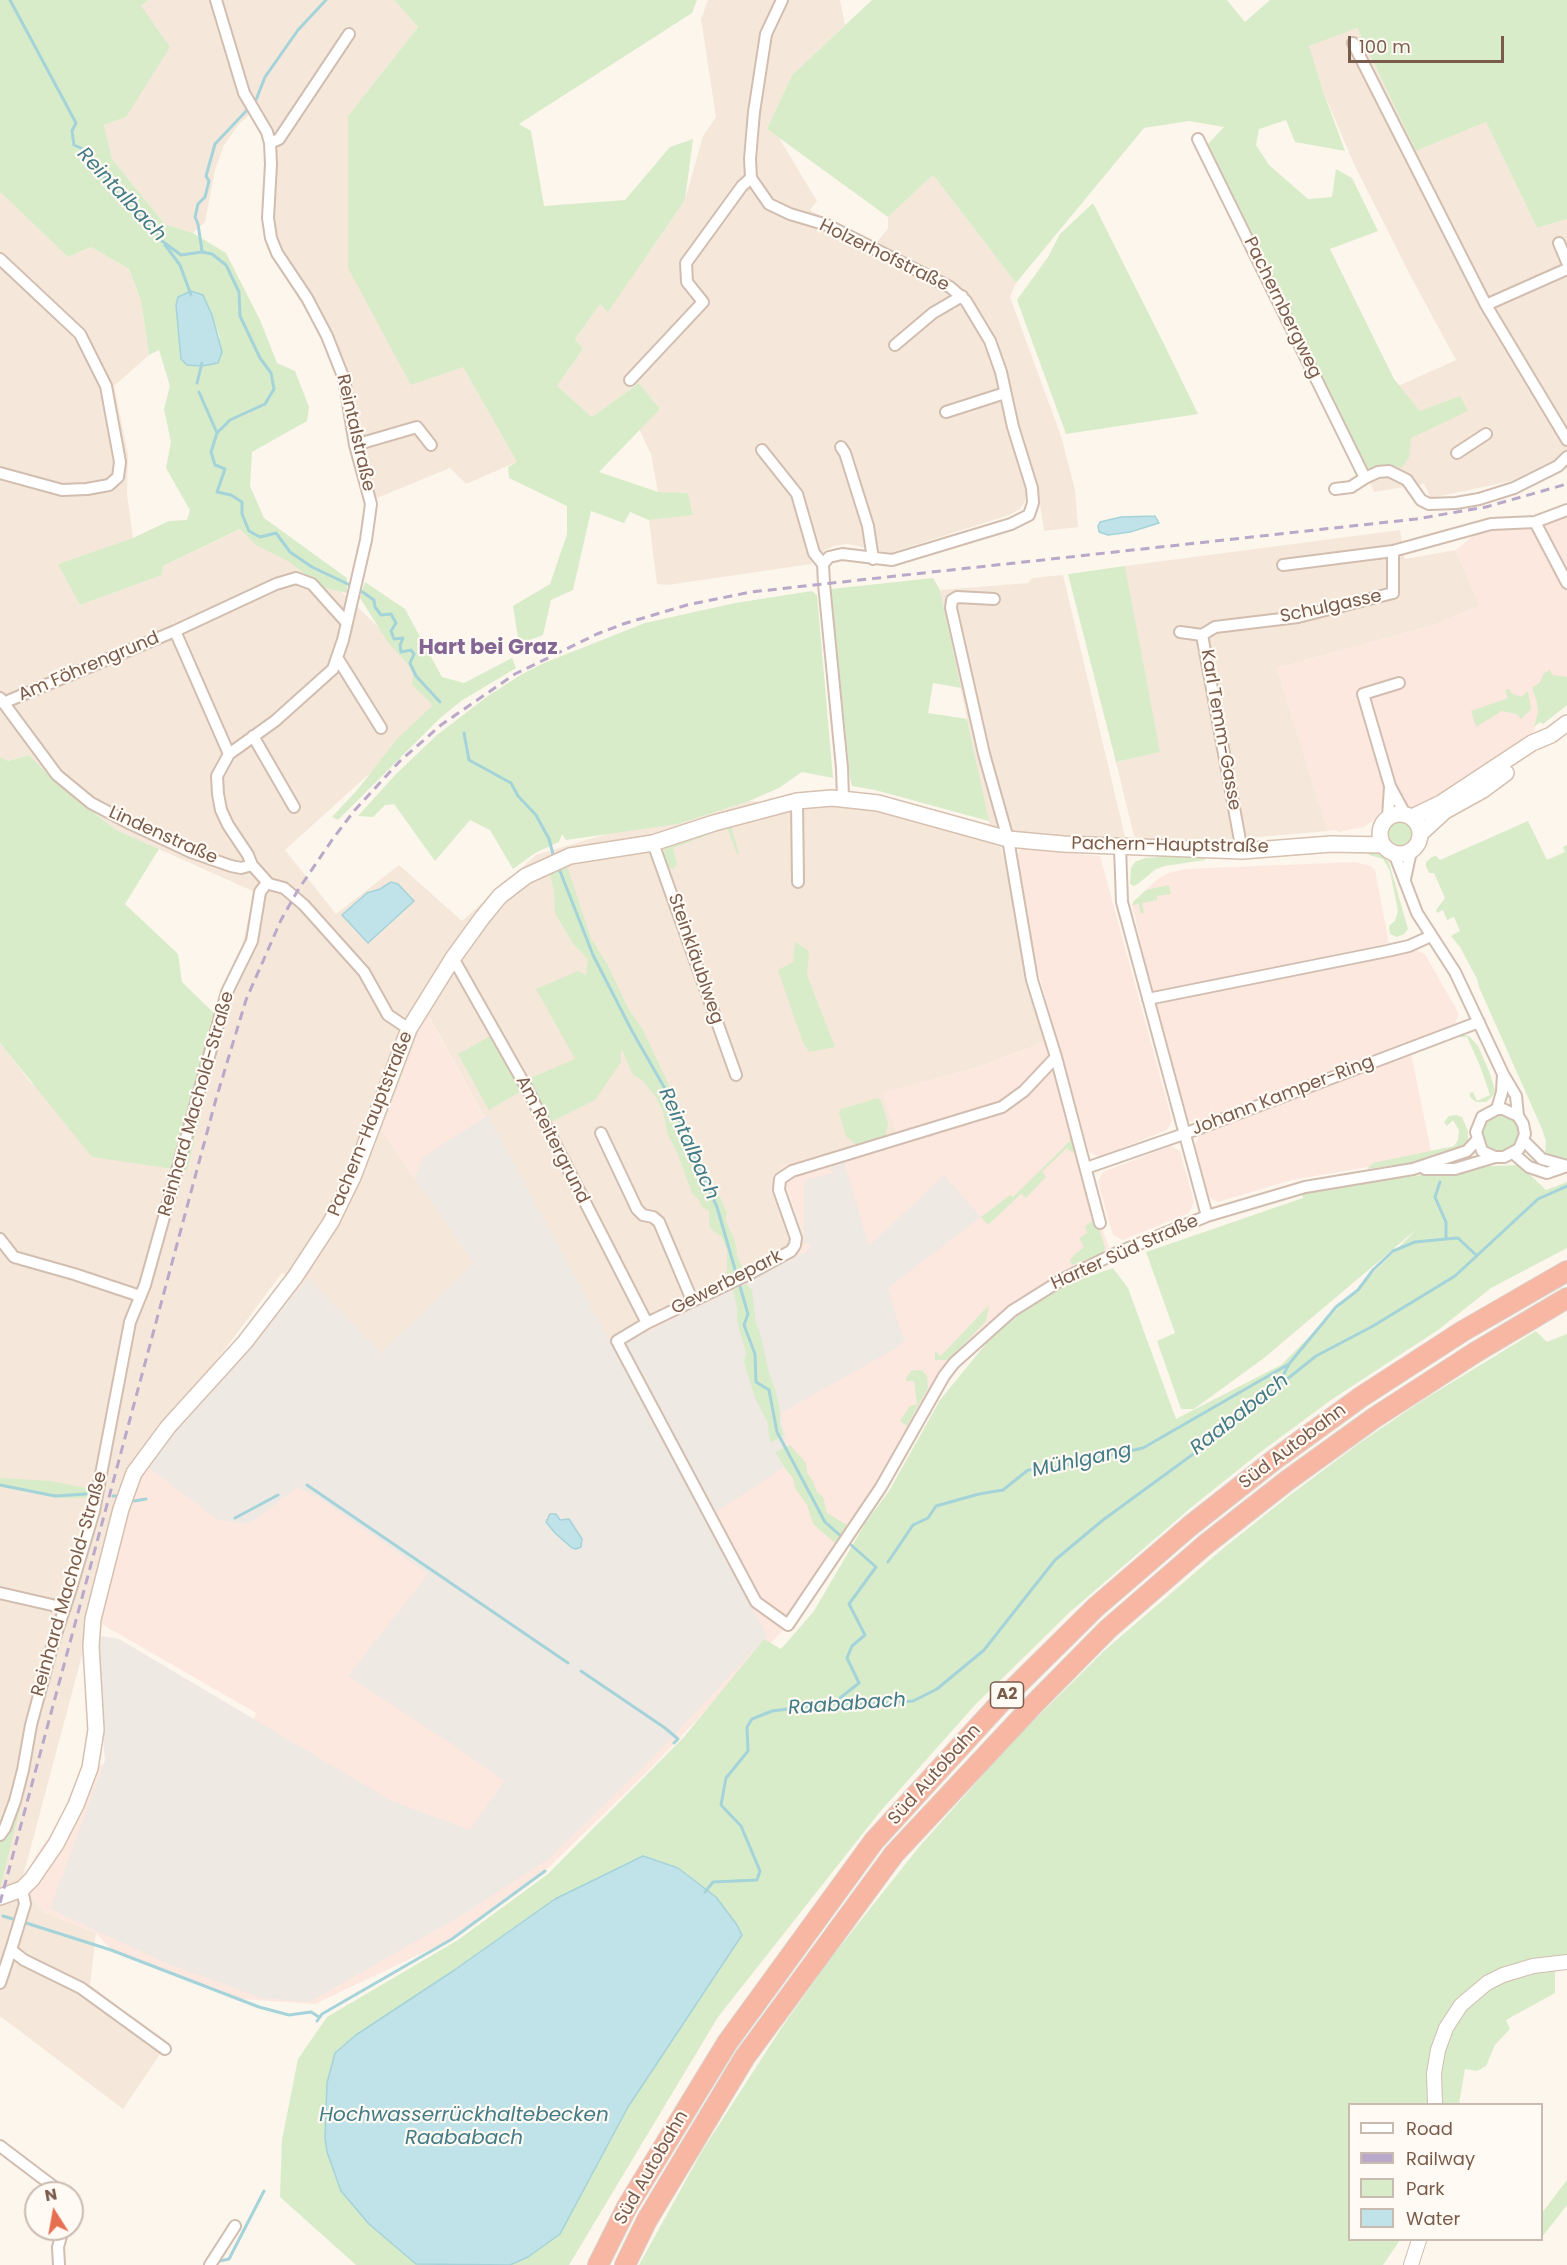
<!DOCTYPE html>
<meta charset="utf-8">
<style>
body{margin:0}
#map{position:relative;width:1567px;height:2265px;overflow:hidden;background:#fdf6ec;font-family:Poppins,sans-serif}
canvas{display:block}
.legend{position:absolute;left:1348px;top:2103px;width:195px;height:138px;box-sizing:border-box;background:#fffaf3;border:2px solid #cabbb1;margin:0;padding:8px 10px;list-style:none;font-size:18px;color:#7a5c4d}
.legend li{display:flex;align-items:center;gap:12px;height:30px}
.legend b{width:30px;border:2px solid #cabbb1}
.north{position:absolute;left:24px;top:2181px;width:60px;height:60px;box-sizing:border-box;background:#fffaf3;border:2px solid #cabbb1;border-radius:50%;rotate:349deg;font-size:16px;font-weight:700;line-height:24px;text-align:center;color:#7a5c4d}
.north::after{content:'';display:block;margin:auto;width:21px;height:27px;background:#e76f51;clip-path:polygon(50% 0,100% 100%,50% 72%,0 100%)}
.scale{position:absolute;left:1348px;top:36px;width:156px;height:27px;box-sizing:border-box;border:3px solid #7a5c4d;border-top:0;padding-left:8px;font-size:18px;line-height:21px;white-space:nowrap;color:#7a5c4d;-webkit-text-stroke:4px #fffaf3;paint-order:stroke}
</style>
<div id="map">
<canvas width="1567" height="2265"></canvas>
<ul class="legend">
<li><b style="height:8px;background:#fff"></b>Road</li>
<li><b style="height:8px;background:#b9a8c9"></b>Railway</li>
<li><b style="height:16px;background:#d8ecc9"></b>Park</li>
<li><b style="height:16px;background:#bfe3e8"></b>Water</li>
</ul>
<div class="north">N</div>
<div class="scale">100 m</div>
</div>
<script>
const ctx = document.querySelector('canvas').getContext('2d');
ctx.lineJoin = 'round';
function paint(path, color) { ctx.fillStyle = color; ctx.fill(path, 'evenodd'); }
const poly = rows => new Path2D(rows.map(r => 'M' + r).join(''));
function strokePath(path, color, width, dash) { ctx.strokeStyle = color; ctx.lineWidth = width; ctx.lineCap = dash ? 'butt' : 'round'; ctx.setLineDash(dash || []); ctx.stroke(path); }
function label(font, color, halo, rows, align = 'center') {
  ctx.font = font + ' Poppins,sans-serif'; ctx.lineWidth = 4.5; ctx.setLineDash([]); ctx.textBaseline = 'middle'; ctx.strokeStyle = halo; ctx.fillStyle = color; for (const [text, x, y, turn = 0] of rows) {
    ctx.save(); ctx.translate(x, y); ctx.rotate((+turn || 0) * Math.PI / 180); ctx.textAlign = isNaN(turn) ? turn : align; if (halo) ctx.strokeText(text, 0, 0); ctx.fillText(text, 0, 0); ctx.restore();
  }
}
const residential = poly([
 [148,0,394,0,418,27,348,116,463,367,517,462,466,484,450,468,367,502,341,383,333,360,316,326,267,249,262,221,267,149,262,132,250,114,239,124,224,145,215,170,205,222,193,233,165,224,112,159,104,125,126,117,141,6],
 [708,0,840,0,845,25,792,75,767,129,779,138,817,201,810,210,875,244,888,229,888,217,933,175,1016,283,1010,297,1061,436,1075,490,1078,527,1044,531,1038,490,1026,490,1025,501,1020,509,1009,515,890,553,848,544,834,546,825,550,814,559,811,564,668,585,657,584,649,520,693,514,688,494,658,492,651,454,639,429,660,409,639,383,592,417,557,386,583,349,575,339,600,304,608,311,685,200,703,136,716,117,701,19],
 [1357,28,1416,151,1486,122,1537,228,1567,219,1567,466,1521,491,1517,480,1431,498,1424,484,1374,492,1338,413,1456,360,1409,273,1354,164,1323,91,1308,45],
 [0,192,68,257,91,247,129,269,141,301,149,355,114,386,128,454,127,494,133,538,59,564,80,605,162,575,163,566,264,518,453,698,285,850,336,914,399,865,462,921,536,855,610,833,678,824,749,801,813,807,870,807,999,842,1030,946,1047,1041,979,1067,883,1093,897,1134,784,1182,807,1244,611,1348,427,1013,382,1131,478,1269,382,1364,295,1277,282,1273,148,1452,121,1509,21,1884,44,1912,96,1933,90,1985,167,2044,123,2109,0,2016,0,1043,31,1083,187,1170,255,892,116,830,54,780,29,755,7,761,0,757],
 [1400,530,1405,559,1456,550,1480,606,1434,625,1277,668,1328,831,1215,841,1139,840,1134,836,1116,762,1159,752,1125,566],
 [1063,575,1126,841,1006,832,990,828,940,590,1028,583,1032,578]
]);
const commercial = poly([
 [1567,503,1567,705,1543,724,1540,722,1534,727,1535,730,1522,743,1465,781,1418,807,1408,807,1400,800,1383,805,1377,818,1364,827,1338,832,1337,830,1328,831,1277,668,1434,625,1480,606,1456,550,1492,520,1534,515],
 [1021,849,1100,856,1172,1120,1167,1130,1099,1157,1089,1152,1033,954,1016,857],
 [1355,862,1371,866,1375,870,1389,943,1152,992,1132,905,1134,901,1159,878,1169,873,1186,869],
 [1416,950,1425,954,1459,1014,1455,1024,1196,1124,1187,1120,1155,1004],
 [426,1012,611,1348,807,1244,779,1166,897,1134,882,1093,979,1067,1047,1041,1100,1223,1112,1255,1012,1311,944,1376,921,1418,788,1625,643,1776,545,1871,452,1939,315,2004,241,1999,111,1950,96,1933,44,1912,21,1884,36,1855,101,1764,220,1807,256,1713,93,1619,128,1487,295,1277,382,1364,478,1269,382,1131],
 [1411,1053,1432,1156,1292,1180,1218,1202,1209,1197,1195,1145,1200,1134],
 [1171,1146,1180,1151,1194,1202,1189,1213,1123,1240,1113,1235,1098,1182,1103,1172]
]);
const industrial = poly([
 [488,1115,614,1349,806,1252,810,1248,809,1243,804,1242,804,1181,831,1173,835,1184,831,1167,844,1162,869,1246,944,1175,981,1217,888,1288,902,1335,906,1339,895,1349,781,1413,789,1464,705,1519,767,1636,659,1751,551,1857,466,1913,309,2002,261,1998,168,1964,50,1909,105,1760,95,1646,102,1636,119,1639,392,1801,470,1830,504,1781,452,1744,348,1676,428,1574,318,1497,297,1487,250,1524,218,1520,146,1466,165,1439,308,1278,381,1353,474,1263,415,1179,422,1158]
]);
const green = poly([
 [0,0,148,0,141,6,170,47,126,117,104,125,112,159,165,224,193,233,226,253,260,320,277,363,295,371,309,407,307,421,252,452,250,486,264,518,347,578,347,593,325,588,286,560,256,545,240,529,163,566,162,575,80,605,58,564,133,538,169,521,187,520,190,510,166,468,171,442,164,409,170,386,159,350,149,355,141,301,129,269,91,247,68,257,0,192],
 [212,315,220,338,181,359,180,336],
 [394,0,697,0,692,13,519,124,531,131,544,206,625,200,670,147,693,139,685,200,608,312,600,304,575,339,583,349,557,386,592,417,639,383,660,409,599,472,658,492,688,493,693,515,649,520,630,512,624,523,591,511,573,590,551,600,543,635,519,644,513,606,550,584,567,534,567,506,509,478,508,467,517,462,463,367,411,385,348,268,348,116,418,27],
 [872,0,1227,0,1245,22,1270,0,1567,0,1567,219,1537,228,1486,122,1416,151,1357,28,1309,46,1323,91,1345,151,1295,142,1286,120,1259,129,1256,145,1269,165,1308,199,1332,197,1336,169,1352,178,1378,231,1330,249,1394,379,1420,411,1460,396,1468,411,1411,438,1409,457,1402,468,1386,464,1364,470,1208,144,1224,127,1189,121,1144,128,1016,283,933,175,888,217,767,129,792,75],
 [1093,203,1163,342,1198,414,1066,434,1017,300,1048,257,1060,234],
 [1125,566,1160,752,1116,762,1068,574],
 [933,578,940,590,961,688,933,683,928,713,967,719,989,821,875,790,852,786,850,778,831,589],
 [365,582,405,609,442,677,464,683,512,658,516,668,461,701,438,720,338,820,332,817,358,789,397,739,432,706,430,702,412,685,413,674,407,663,389,644,360,598],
 [812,591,817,595,833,778,802,772,779,788,749,801,678,824,566,840,562,834,559,842,535,853,513,869,490,830,470,820,435,861,394,804,385,805,373,817,358,816,396,774,437,735,488,696,522,674,544,663,645,623,735,603],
 [1550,670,1553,675,1567,677,1567,705,1543,724,1540,722,1534,727,1538,712,1537,702,1532,688,1540,682,1544,673],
 [1510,689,1511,693,1521,697,1528,691,1531,709,1521,719,1517,714,1502,711,1476,727,1471,711,1508,698,1505,690],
 [29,755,54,780,116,830,159,849,125,904,178,954,182,982,223,1022,187,1171,92,1157,0,1043,0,757,8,761],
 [1528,821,1547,860,1565,852,1563,847,1567,845,1567,1159,1564,1160,1545,1159,1546,1141,1542,1129,1479,987,1477,979,1460,947,1451,936,1460,931,1454,917,1447,920,1443,910,1437,913,1436,910,1445,898,1434,873,1429,873,1426,866,1426,862,1432,857,1436,856,1440,860],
 '1389 834a12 12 0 1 1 24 0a12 12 0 1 1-24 0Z',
 [731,825,739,854,737,854,727,828,673,848,677,864,673,869,668,867,663,855,666,846],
 [1368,851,1378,852,1389,862,1408,929,1404,934,1397,937,1390,934,1389,926,1395,921,1398,911,1390,871,1383,859,1369,855],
 [1172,856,1205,857,1205,860,1165,866,1156,869,1139,883,1134,886,1130,884,1131,868,1135,862,1145,858],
 [567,866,591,938,607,964,628,1008,643,1030,679,1107,709,1185,719,1195,727,1213,726,1221,736,1244,737,1256,744,1270,727,1278,727,1249,721,1236,713,1231,709,1225,709,1211,702,1207,699,1200,692,1193,677,1152,668,1135,663,1112,655,1096,642,1080,633,1075,621,1048,621,1062,595,1100,551,1122,528,1079,575,1059,536,989,578,971,586,975,588,959,574,945,555,913,554,891,550,873],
 [1169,885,1171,894,1157,896,1157,900,1142,903,1144,913,1141,914,1139,904,1132,905,1134,901,1146,890],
 [795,942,809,951,807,975,835,1047,809,1052,802,1040,778,970,793,962],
 [1463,1034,1470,1037,1478,1046,1489,1071,1495,1090,1493,1096,1486,1102,1476,1102,1470,1097,1470,1093,1473,1092,1477,1101,1490,1095,1480,1066,1467,1037,1457,1037,1422,1051,1422,1049],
 [492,1035,523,1090,489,1110,458,1054],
 [878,1098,881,1101,888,1124,885,1137,858,1146,846,1136,839,1113,841,1109],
 '1481 1133a19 19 0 1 1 38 0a19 19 0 1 1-38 0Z',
 [1456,1115,1462,1117,1468,1131,1468,1139,1464,1146,1431,1160,1367,1169,1373,1163,1454,1146,1458,1140,1459,1130,1453,1120,1447,1126,1444,1122,1449,1116],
 [1072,1133,1075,1151,1073,1153,1067,1148,1042,1172,1046,1177,1026,1198,1021,1194,988,1225,981,1217,1010,1195,1013,1197,1070,1141,1069,1138],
 [1520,1165,1546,1190,1567,1182,1567,1248,1491,1288,1438,1330,1331,1400,1258,1454,1193,1506,1070,1612,975,1705,879,1813,718,2017,569,2265,356,2265,280,2197,282,2140,298,2059,327,2017,458,1940,548,1874,684,1737,764,1639,781,1649,814,1611,866,1522,889,1491,940,1400,998,1329,1057,1288,1113,1268,1128,1288,1176,1419,1281,1365,1417,1229,1264,1358,1194,1409,1181,1409,1157,1341,1175,1333,1146,1252,1303,1198,1302,1194,1354,1184,1490,1166],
 [1093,1207,1105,1248,1102,1254,1072,1265,1070,1261,1074,1255,1084,1247,1079,1238,1087,1233,1085,1226,1094,1220],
 [746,1284,752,1290,756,1324,760,1333,769,1373,776,1392,780,1411,780,1424,784,1435,770,1443,767,1421,755,1398,744,1362,746,1353,737,1321,737,1308,733,1290],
 [989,1305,986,1321,949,1360,935,1360,935,1351,941,1356],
 [1536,1331,1547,1342,1567,1334,1567,1957,1474,1985,1458,2001,1430,2104,1350,2104,1350,2240,1400,2240,1383,2265,639,2265,702,2151,782,2027,830,1959,919,1847,1013,1741,1105,1650,1226,1546,1290,1495,1361,1442,1423,1400],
 [918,1370,923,1371,927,1376,928,1388,907,1426,900,1421,910,1406,917,1404,914,1381,906,1381,906,1378,911,1371],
 [790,1445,806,1463,807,1473,813,1481,817,1492,823,1497,827,1513,847,1525,835,1543,813,1524,807,1505,795,1488,793,1478,787,1471,775,1452],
 [0,1478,51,1481,90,1489,88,1498,58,1498,0,1487],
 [17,1809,20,1809,0,1888,0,1843,12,1825],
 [1555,1969,1555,1993,1506,2020,1510,2029,1495,2045,1486,2066,1477,2071,1465,2069,1459,2104,1438,2104,1442,2047,1460,2014,1490,1988,1517,1976],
 [1567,2180,1567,2205,1542,2237,1542,2213]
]);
const water = poly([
 [191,291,203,295,212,315,222,352,218,363,202,366,187,365,181,359,176,305,178,297,191,291],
 [1155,516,1159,523,1130,532,1108,535,1099,532,1098,526,1100,522,1121,517,1155,516],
 [391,882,398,884,414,901,368,943,342,915,367,893,380,889,391,882],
 [550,1514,556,1514,560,1520,569,1519,582,1539,581,1547,576,1549,572,1548,555,1533,546,1522,550,1514],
 [643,1856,678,1868,716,1897,737,1925,742,1935,628,2107,560,2234,528,2257,510,2265,416,2264,369,2224,341,2191,327,2152,325,2138,327,2083,335,2053,356,2035,453,1971,555,1899,643,1856]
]);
const stream = poly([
 [10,0,76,123,72,131,74,145,83,149,119,196,155,231,162,241,181,255,202,252,212,254,226,265,239,292,240,316,260,358,271,373,274,389,265,404,230,420,217,433,211,452,215,465,225,469,217,492,231,495,242,502,242,514,249,531,260,537,276,533,290,552,312,567,352,586],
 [256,100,265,77,298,30,326,0],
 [165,245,180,265,191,295],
 [202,251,198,224,195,217,198,204,205,197,209,181,206,176,215,144,249,108],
 [197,383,202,363],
 [199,392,217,433],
 [358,589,374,600,375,607,381,615,391,614,396,623,391,631,394,639,403,638,400,645,401,652,411,650,414,654,410,663,416,676,440,702],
 [464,733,469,760,511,783,518,796,536,815,549,839,554,858],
 [558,866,593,955,632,1031,672,1101,689,1146,717,1207,748,1314,744,1325,755,1354,756,1382,769,1390,777,1432,825,1522,876,1567,849,1604,865,1635,852,1646,847,1658,859,1683,835,1702],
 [1440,1182,1435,1197,1446,1222,1446,1239,1458,1238,1476,1255],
 [1277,1387,1289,1364,1336,1307,1358,1290,1373,1270,1393,1251,1415,1242,1446,1239],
 [0,1485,55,1496,86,1494],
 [307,1485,568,1663],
 [113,1496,117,1496],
 [134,1501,146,1499],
 [235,1518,278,1495],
 [888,1562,913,1525,928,1518,936,1506,979,1494,1003,1490,1028,1470,1053,1468,1143,1448,1289,1364],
 [581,1671,665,1728,678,1739,674,1743],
 [705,1892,713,1882,757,1880,760,1871,741,1826,721,1805,726,1778,748,1751,747,1727,752,1719,772,1711,834,1703,868,1704,913,1701,937,1689,984,1650,1055,1560,1103,1520,1196,1452,1316,1356,1373,1326,1455,1276,1538,1199,1567,1186],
 [3,1916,16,1920],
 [23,1922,111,1950,259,2007,289,2015,311,2012,319,2017],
 [317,2021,322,2014,452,1939,545,1871],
 [215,2262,229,2259,264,2191]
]);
const minor = poly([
 [216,0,244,93,267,132,270,143,271,164,268,218,271,238,277,253,307,298,327,336,344,379,355,445,371,504,366,540,343,640,333,669,275,721,229,754,217,776,218,794,221,810,228,825,248,855,252,865,269,884,284,888,304,905,364,972,388,1015,409,1029],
 [782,0,766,34,754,112,750,159,751,178,769,204,790,214,827,225,950,287,966,301,990,341,1001,372,1013,427,1032,488,1033,503,1029,515,1011,524,892,560,842,554,829,557,823,564,824,584,842,768,843,798],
 [1353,43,1486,305,1567,440],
 [1198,139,1365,478],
 [270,143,279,139,349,34],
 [1559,243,1567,262],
 [0,259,80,334,106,386,120,462,118,477,109,485,87,489,62,490,0,473],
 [1486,305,1567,269],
 [895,345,933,313,962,296],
 [630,380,703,302,687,282,686,263,742,186,751,178],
 [946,412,1005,393],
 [355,445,417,427,431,445],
 [841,447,845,453,868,526,873,559],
 [762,450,797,494,814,553,823,564],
 [1457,453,1486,434],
 [1335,489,1351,487,1365,478,1378,472,1389,471,1407,480,1421,500,1429,504,1456,503,1479,499,1514,488,1558,466,1567,457],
 [1535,522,1567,510],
 [1283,565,1393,551,1491,524,1535,522,1567,583],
 [994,599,957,597,952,600,951,608,984,754,1008,839,1032,980,1056,1057,1100,1223],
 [175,631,276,584,296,578,312,584,347,623],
 [1180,632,1202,635],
 [338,659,381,728],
 [1399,683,1363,694,1390,786,1405,814],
 [0,698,57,775,91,803,131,824,191,852,231,866,241,868,252,865],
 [3,703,175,631,229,754],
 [253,736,294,807],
 [797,801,798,882],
 [1388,817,1390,787],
 [653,843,736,1075],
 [1120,847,1122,902,1207,1216],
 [1242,851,1202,635,1215,627,1298,617,1393,593,1393,551],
 [1394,853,1417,913,1455,972,1503,1074,1516,1096,1518,1116,1523,1124,1525,1134,1519,1149,1504,1157,1495,1157,1482,1151,1476,1132,1482,1117,1497,1109,1503,1109,1518,1116],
 [1405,879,1411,851],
 [453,958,526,1087,647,1323],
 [1148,999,1387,951,1409,946,1431,936],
 [1056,1057,1024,1091,1002,1107,792,1171,780,1179,779,1190,796,1238,795,1245,791,1251,747,1275,647,1323,617,1341,756,1602,788,1625,881,1487,944,1376,954,1363,1012,1311,1063,1279,1112,1255,1207,1216,1305,1187,1413,1169,1467,1151,1477,1140],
 [1497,1109,1502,1092,1503,1074],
 [601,1133,637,1209,643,1215,653,1217,659,1222,692,1300],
 [1524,1141,1542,1159,1567,1166],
 [1514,1154,1529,1167,1547,1173,1567,1166],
 [1086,1168,1184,1134,1479,1022],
 [1425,1169,1455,1169,1495,1157],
 [0,1239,14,1257,74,1274,140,1296],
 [0,1593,65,1608],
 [0,1835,5,1828,15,1801,23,1770,31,1725,53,1643,70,1592,94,1511,130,1322,145,1285,227,992,252,941,260,892,266,884,269,884],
 [22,1889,25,1904,11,1950,24,1960,81,1988,165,2049],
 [0,1983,11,1950],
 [0,2146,62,2193],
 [59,2265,58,2247,63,2229],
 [210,2265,235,2226]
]);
const tertiary = poly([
 [1435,2104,1434,2073,1438,2050,1446,2028,1461,2005,1487,1983,1503,1975,1533,1966,1567,1962],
 [1411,2265,1419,2240]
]);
const secondary = poly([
 '1380 834a20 20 0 1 1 40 0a20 20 0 1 1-40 0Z',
 [1412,817,1441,803,1532,743,1551,735,1567,723],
 [1421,833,1445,811,1483,790,1506,773],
 [0,1897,22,1889,32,1879,56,1844,76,1805,90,1768,96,1730,91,1646,93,1619,121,1509,134,1473,168,1427,245,1342,295,1277,331,1222,353,1177,409,1029,453,958,482,918,500,896,526,876,570,856,653,843,714,823,797,801,832,798,878,803,1008,839,1063,844,1242,851,1331,844,1383,845]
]);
const motorway = poly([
 [598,2265,627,2207,727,2043,874,1841,1011,1691,1096,1607,1190,1526,1274,1460,1361,1397,1463,1331,1567,1271],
 [625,2265,647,2220,745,2057,894,1854,1037,1701,1108,1629,1205,1545,1288,1480,1374,1418,1476,1352,1567,1298]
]);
const rail = poly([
 [0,1903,216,1099,246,1000,281,920,298,890,332,840,354,811,400,761,441,725,515,674,597,634,623,624,687,605,751,592,814,585,1416,519,1486,507,1567,484]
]);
const shields = [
 [1007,1695,33]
];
const shieldNames = [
 ["A2",1007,1695]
];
const streetNames = [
 ["Holzerhofstraße",884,256,26],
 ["Pachernbergweg",1282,308,64],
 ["Reintalstraße",355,433,77],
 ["Schulgasse",1331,607,-12],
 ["Am Föhrengrund",89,667,-23],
 ["Karl Temm-Gasse",1220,730,80],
 ["Lindenstraße",163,836,24],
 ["Pachern-Hauptstraße",1170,846,1],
 ["Steinkläublweg",695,959,71],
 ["Johann Kamper-Ring",1283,1096,-21],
 ["Reinhard Machold-Straße",197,1104,-74],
 ["Pachern-Hauptstraße",371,1124,-68],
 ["Am Reitergrund",552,1140,63],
 ["Harter Süd Straße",1125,1253,-24],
 ["Gewerbepark",727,1283,-27],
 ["Süd Autobahn",1293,1447,-37],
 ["Reinhard Machold-Straße",70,1584,-74],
 ["Süd Autobahn",935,1775,-48],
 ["Süd Autobahn",652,2168,-60]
];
const waterNames = [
 ["Reintalbach",121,195,47],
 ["Reintalbach",688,1144,66],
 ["Raababach",1240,1415,-38],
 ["Mühlgang",1082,1461,-12],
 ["Raababach",847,1705,-4],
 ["Hochwasserrückhaltebecken",464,2116],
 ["Raababach",464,2139]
];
const quarterNames = [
 ["Hart bei Graz",488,649]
];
paint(residential, '#f5e8da');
paint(commercial, '#fde8e0');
paint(industrial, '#efe9e4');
paint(green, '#d8ecc9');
paint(water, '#bfe3e8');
strokePath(water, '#a5d3da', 1.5);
strokePath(stream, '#a5d3da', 3);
strokePath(minor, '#d1beb0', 14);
strokePath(tertiary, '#d1beb0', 16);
strokePath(secondary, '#d6c0b0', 18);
strokePath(motorway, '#dad1cd', 22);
strokePath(minor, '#fff', 10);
strokePath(tertiary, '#fff', 14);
strokePath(secondary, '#fff', 15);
strokePath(motorway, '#f7b7a3', 20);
strokePath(rail, '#b9a8c9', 3, [9, 6]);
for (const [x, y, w] of shields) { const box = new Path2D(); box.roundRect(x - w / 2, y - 13, w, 26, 4.5); ctx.fillStyle = '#fffaf3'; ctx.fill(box); strokePath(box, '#7a5c4d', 1.5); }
label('bold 16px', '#7a5c4d', null, shieldNames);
label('18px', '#7a5c4d', '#fffaf3', streetNames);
label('italic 20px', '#437c86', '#fffaf3', waterNames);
label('bold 21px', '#846695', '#fffaf3', quarterNames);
</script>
